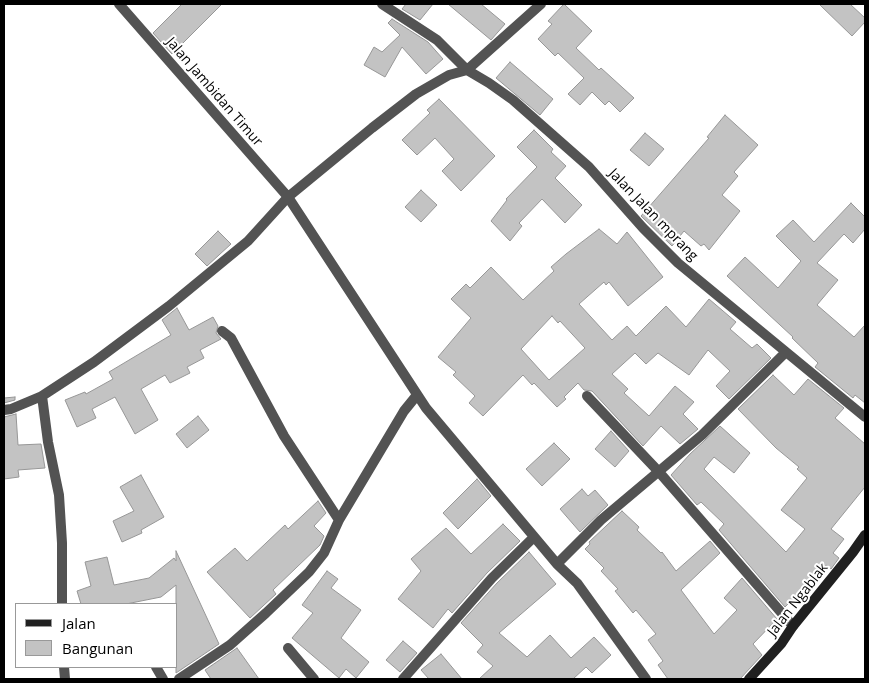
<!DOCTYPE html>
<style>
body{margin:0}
#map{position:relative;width:869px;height:683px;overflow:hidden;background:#fff;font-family:"Open Sans",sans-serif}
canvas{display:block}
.frame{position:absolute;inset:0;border:5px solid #000;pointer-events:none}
.legend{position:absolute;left:15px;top:603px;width:162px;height:65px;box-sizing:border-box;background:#fff;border:1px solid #999;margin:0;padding:6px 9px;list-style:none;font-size:15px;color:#000}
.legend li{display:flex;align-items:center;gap:10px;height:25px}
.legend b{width:25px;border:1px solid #999}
</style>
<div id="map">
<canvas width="869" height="683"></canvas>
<div class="frame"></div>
<ul class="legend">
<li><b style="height:6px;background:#202020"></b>Jalan</li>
<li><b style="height:14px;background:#c3c3c3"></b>Bangunan</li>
</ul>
</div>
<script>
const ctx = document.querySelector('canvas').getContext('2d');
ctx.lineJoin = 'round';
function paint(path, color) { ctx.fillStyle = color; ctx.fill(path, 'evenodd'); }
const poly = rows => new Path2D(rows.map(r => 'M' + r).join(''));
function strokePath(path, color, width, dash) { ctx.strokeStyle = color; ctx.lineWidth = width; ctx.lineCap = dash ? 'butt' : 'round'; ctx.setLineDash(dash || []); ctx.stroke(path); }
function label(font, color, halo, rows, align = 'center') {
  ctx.font = font + ' "Open Sans",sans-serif'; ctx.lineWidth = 4; ctx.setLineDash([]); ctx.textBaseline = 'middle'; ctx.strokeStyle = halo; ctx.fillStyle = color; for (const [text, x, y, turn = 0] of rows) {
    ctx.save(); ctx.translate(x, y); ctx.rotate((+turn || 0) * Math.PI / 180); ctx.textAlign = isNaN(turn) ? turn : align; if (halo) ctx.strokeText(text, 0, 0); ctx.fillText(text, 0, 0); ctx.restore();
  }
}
const building = poly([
 [182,4,222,4,172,54,153,33,182,4],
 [406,4,433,4,420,20,402,9,406,4],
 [448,4,481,4,505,24,491,40,448,4],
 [564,4,592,31,576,48,599,70,601,68,634,98,620,112,609,101,605,105,592,92,580,105,568,94,584,78,558,53,555,56,538,39,552,24,548,21,564,4],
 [819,4,850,4,865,18,865,22,852,36,819,4],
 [392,19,428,42,443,59,426,74,402,47,385,77,364,65,374,47,382,52,400,35,388,23,392,19],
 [510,62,553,99,540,115,496,78,510,62],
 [439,99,495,156,461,191,442,171,454,159,435,138,417,155,402,140,430,113,427,110,439,99],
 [725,115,758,145,734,172,738,176,722,195,740,211,709,250,704,244,701,246,684,231,672,246,641,216,709,138,707,137,725,115],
 [534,130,553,149,551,152,566,166,555,178,582,205,565,223,542,199,519,223,522,226,510,241,491,221,507,200,506,199,537,167,517,147,534,130],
 [645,133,664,149,649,166,630,150,645,133],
 [421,190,437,205,421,222,405,207,421,190],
 [851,203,865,217,865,229,853,243,844,234,817,263,838,280,817,305,854,337,865,325,865,403,855,395,853,398,815,367,818,363,792,338,793,337,727,276,745,257,778,288,801,261,776,236,793,220,814,242,851,203],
 [599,229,617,244,627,232,663,277,628,306,609,282,606,285,604,282,579,304,612,340,627,326,636,336,666,306,686,327,709,299,736,322,730,329,752,348,757,344,771,358,729,399,716,386,730,371,708,350,689,375,658,353,646,364,635,353,612,374,628,389,624,393,649,416,675,386,694,402,683,414,698,429,680,444,661,426,643,446,592,391,584,390,578,383,564,397,566,399,557,407,534,383,532,385,523,375,483,416,469,403,475,396,453,375,456,372,438,357,471,318,451,299,466,284,470,288,491,267,523,300,554,271,551,267,566,254,599,229],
 [552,316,558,323,560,321,585,348,549,380,521,349,552,316],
 [218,231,231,244,207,266,195,254,218,231],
 [177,308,189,330,213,317,218,326,216,333,221,339,200,350,204,358,187,367,190,373,170,383,165,375,141,389,158,420,135,434,115,397,92,409,96,418,77,427,65,400,85,392,86,394,113,379,109,372,171,335,162,320,177,308],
 [773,375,794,395,808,379,844,408,835,418,865,444,865,487,831,529,844,539,833,553,839,558,831,569,826,565,785,607,719,530,724,524,701,502,697,505,671,475,690,454,720,426,750,453,734,473,714,457,704,469,786,552,805,529,781,510,807,478,797,469,799,467,776,448,738,409,773,375],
 [15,397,15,400,4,403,4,398,15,397],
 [16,414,18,445,41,444,45,468,18,470,19,477,4,479,4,417,16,414],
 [198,416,209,430,187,448,176,434,198,416],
 [611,431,629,451,615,467,595,449,611,431],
 [554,443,570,459,542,486,526,469,554,443],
 [141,475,164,517,141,530,142,533,122,542,113,521,134,511,120,487,141,475],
 [477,479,491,496,458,529,443,513,477,479],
 [582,489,588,496,595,490,608,505,580,532,560,509,582,489],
 [318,501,326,513,314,526,324,536,320,545,273,590,276,594,250,618,207,572,235,548,247,561,285,525,288,529,318,501],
 [622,511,639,527,637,530,661,553,662,552,676,571,710,541,720,553,681,590,714,634,737,610,724,598,742,578,777,619,753,644,762,655,740,679,668,679,658,665,663,661,648,640,656,634,636,610,633,613,615,591,618,589,601,571,604,568,585,549,590,544,589,542,622,511],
 [503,524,520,541,487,573,452,613,448,609,433,628,398,599,421,571,411,559,446,528,471,554,503,524],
 [176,551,219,644,176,673,176,585,161,597,126,604,81,604,77,591,91,586,85,562,107,557,114,585,149,578,174,558,176,561,176,551],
 [529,552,556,584,499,633,527,657,550,635,571,658,594,637,611,655,592,673,586,667,573,679,479,679,493,666,477,652,483,645,461,623,497,583,529,552],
 [327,571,338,579,331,588,361,610,341,638,369,662,356,678,346,669,339,678,292,638,313,613,302,605,327,571],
 [403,641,417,653,400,672,386,660,403,641],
 [237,648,259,679,211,679,205,670,237,648],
 [441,654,462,679,429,679,421,670,441,654]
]);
const street = poly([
 [119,4,288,197,372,128,416,94,449,75,467,70,541,4],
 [382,4,437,40,467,70,489,83,513,100,589,167,643,228,678,263,865,417],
 [42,396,48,442,59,495,62,543,62,604],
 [587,396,659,472,793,626],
 [4,410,11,409,42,396,94,362,169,306,248,241,288,197,426,408,557,564,577,583,646,679],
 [339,520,404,411,417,395],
 [557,564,601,520,702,435,786,352],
 [288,648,314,679],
 [64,667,65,679],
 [156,667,163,679],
 [179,679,230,645,266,613,309,572,324,553,339,520,284,436,231,338,222,331],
 [403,679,492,578,534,537]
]);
const secondary = poly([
 [749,679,781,644,793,626,853,552,865,535]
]);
const streetNames = [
 ["Jalan Jambidan Timur",214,92,49],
 ["Jalan Jalan mprang",653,215,46],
 ["Jalan Ngablak",798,600,-52]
];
paint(building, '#c3c3c3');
strokePath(building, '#979797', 1);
strokePath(street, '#535353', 10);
strokePath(secondary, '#202020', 10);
label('14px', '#000', '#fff', streetNames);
</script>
